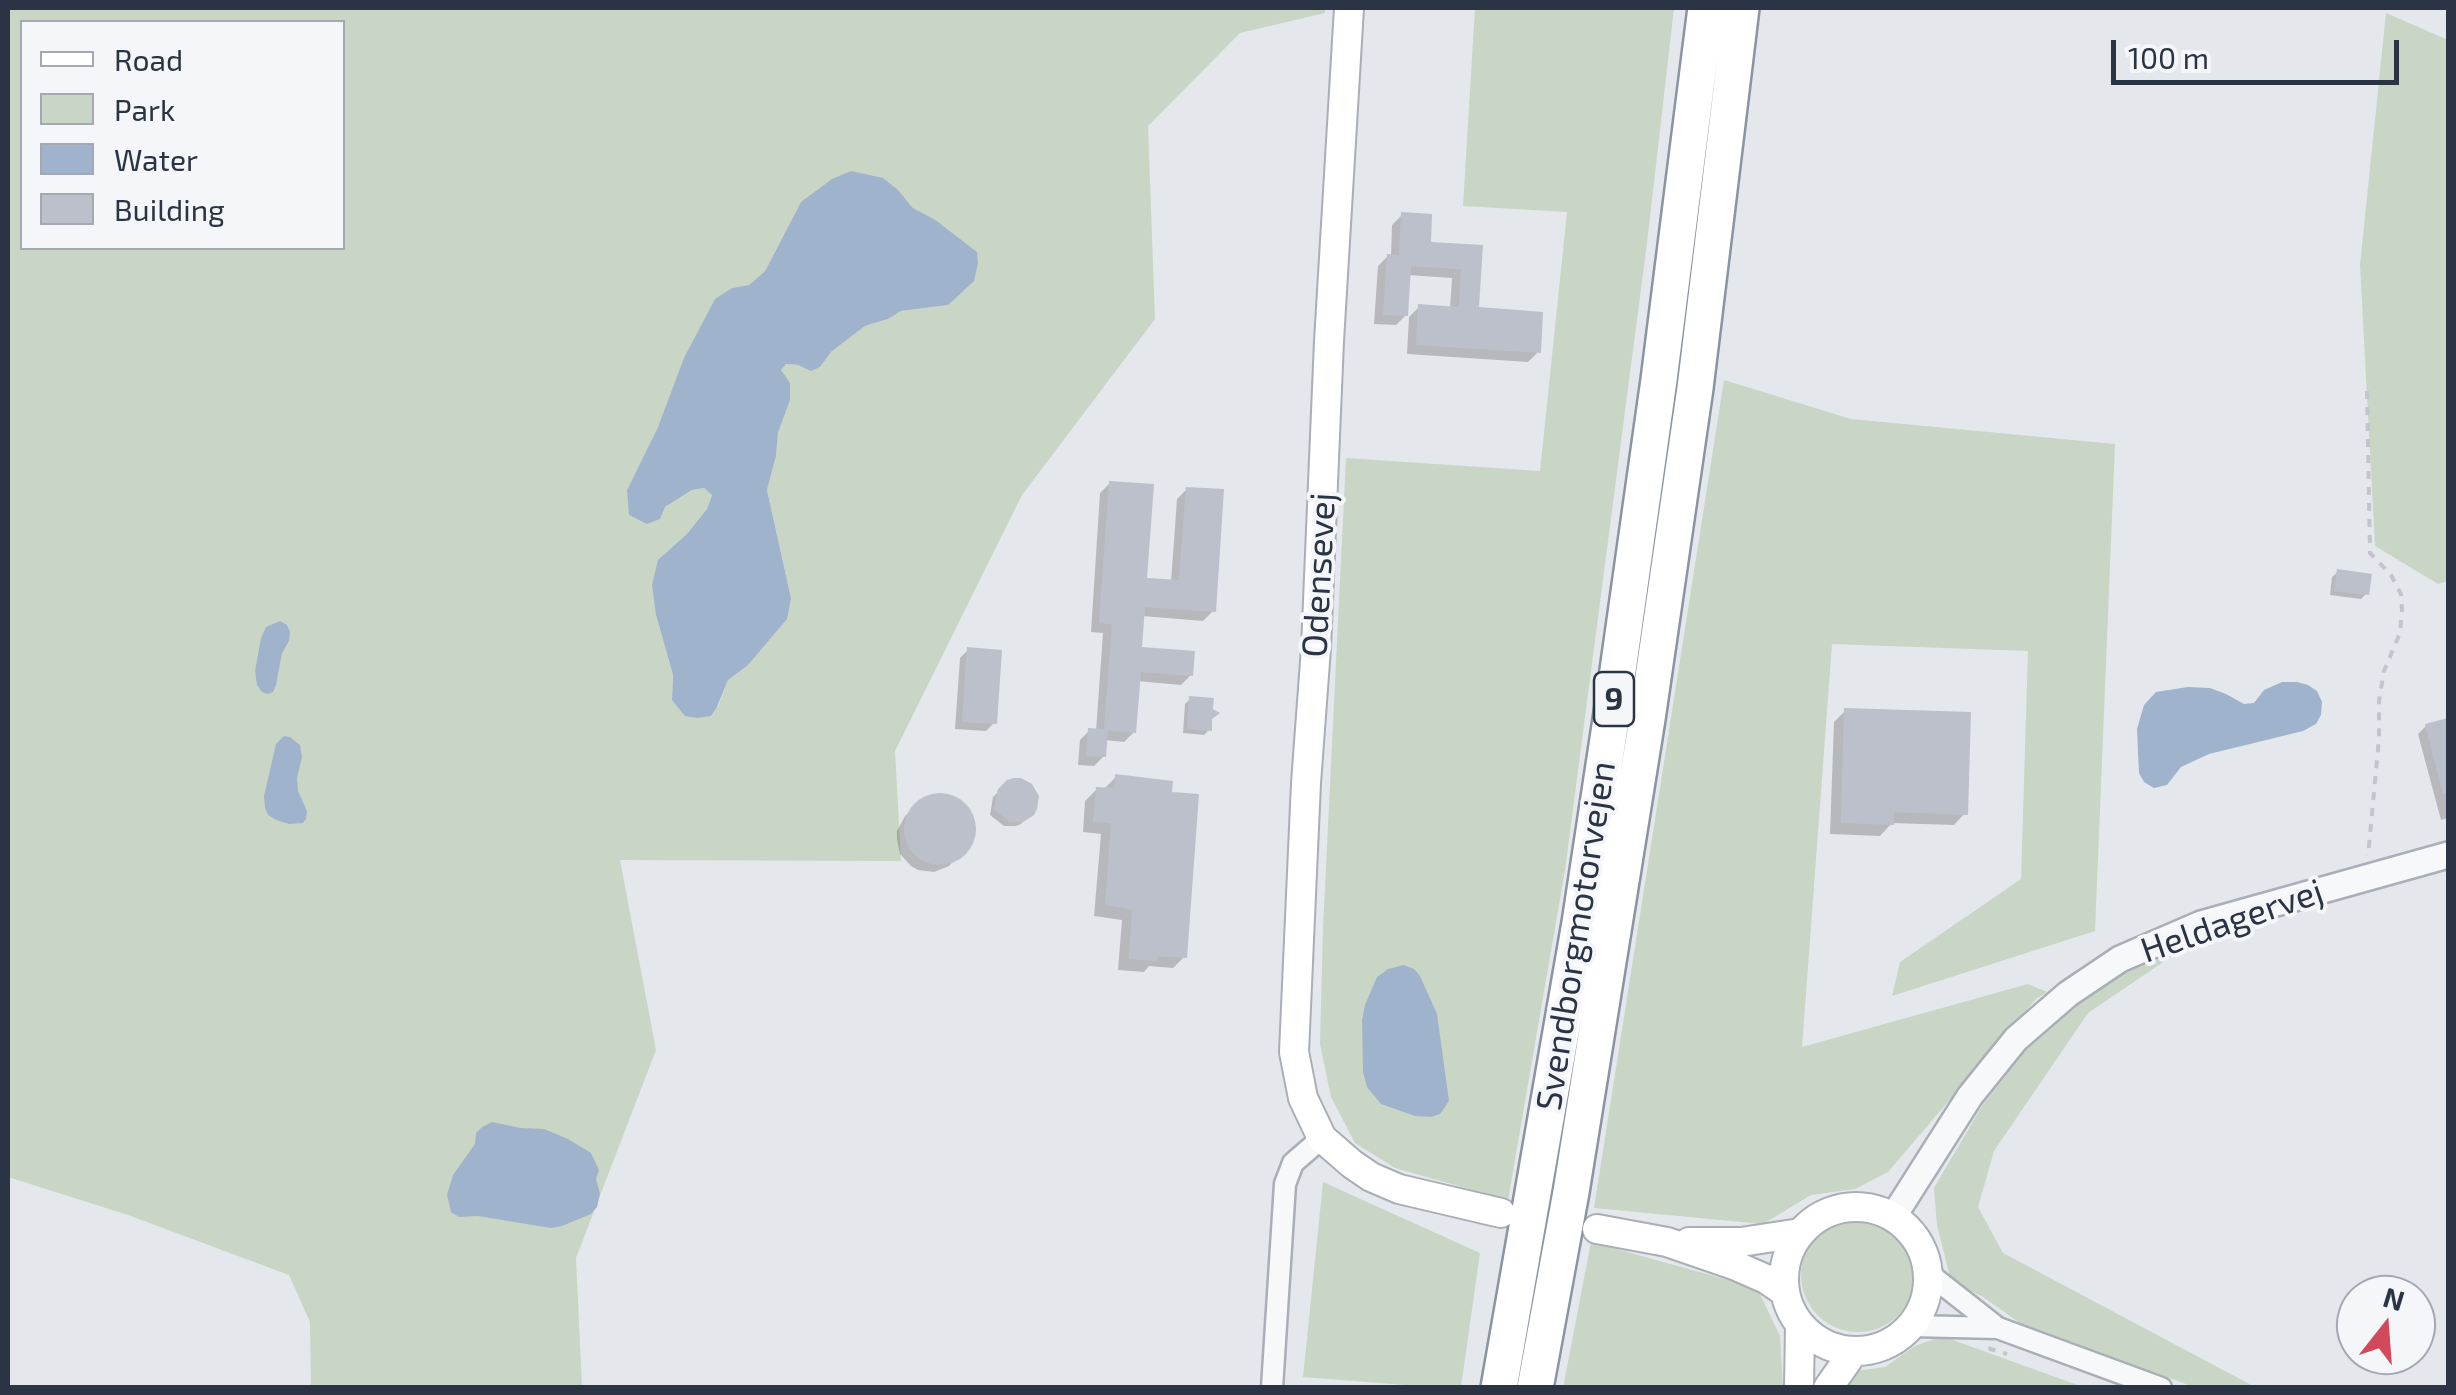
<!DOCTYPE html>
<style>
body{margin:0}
#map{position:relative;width:2456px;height:1395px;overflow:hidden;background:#e4e7ec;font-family:"Exo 2",sans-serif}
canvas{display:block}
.frame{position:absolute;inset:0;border:10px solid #2b3445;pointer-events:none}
.legend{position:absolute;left:20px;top:20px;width:325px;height:230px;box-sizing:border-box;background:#f4f6f9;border:2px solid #a4a8b1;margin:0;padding:12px 18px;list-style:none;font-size:30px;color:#2b3445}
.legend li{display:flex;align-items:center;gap:20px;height:50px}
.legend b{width:50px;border:2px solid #a4a8b1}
.north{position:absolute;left:2336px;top:1275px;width:100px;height:100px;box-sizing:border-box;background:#f4f6f9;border:2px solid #a4a8b1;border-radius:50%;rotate:17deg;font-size:28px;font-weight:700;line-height:40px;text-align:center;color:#2b3445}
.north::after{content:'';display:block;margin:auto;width:35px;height:45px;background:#d1495b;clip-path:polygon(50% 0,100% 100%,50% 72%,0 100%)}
.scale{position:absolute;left:2111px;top:40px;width:288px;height:45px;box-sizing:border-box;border:5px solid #2b3445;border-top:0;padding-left:12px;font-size:30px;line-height:35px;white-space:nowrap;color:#2b3445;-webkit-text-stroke:8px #f4f6f9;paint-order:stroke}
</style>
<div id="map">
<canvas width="2456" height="1395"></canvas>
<div class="frame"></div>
<ul class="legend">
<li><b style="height:12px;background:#fff"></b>Road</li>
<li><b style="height:28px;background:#c9d6c5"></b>Park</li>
<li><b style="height:28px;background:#9fb4cc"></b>Water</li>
<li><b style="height:28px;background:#bbc0ca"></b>Building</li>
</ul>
<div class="north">N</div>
<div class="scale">100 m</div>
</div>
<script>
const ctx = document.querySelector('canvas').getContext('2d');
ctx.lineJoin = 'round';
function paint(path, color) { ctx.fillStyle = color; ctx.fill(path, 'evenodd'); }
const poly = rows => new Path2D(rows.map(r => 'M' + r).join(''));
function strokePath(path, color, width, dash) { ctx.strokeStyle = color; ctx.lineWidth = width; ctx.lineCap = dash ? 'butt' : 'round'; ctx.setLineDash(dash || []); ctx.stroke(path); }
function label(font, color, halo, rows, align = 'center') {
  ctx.font = font + ' "Exo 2",sans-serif'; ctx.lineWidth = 8; ctx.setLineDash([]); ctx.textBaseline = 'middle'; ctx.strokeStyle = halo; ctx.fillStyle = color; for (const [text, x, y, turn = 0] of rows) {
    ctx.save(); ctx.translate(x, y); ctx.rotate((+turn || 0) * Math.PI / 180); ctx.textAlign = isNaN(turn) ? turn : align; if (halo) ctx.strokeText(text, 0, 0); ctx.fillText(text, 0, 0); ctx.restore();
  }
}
const green = poly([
 [8,8,1325,8,1325,13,1240,33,1148,126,1155,319,1022,495,895,751,901,861,620,860,656,1050,576,1258,582,1387,311,1387,310,1322,289,1275,128,1215,8,1177],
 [22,22,342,22,342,248,22,248],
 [898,190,913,208,934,219,948,305,901,311,888,319,865,326,831,352,820,367,785,364,780,370,790,400,778,433,776,456,767,490,791,598,747,666,728,680,718,707,672,700,673,675,656,615,686,535,707,509,712,494,704,488,692,490,665,507,627,490,658,427,732,288,749,285,765,271,801,202],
 [1475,8,1674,8,1647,243,1565,870,1508,1200,1395,1168,1355,1143,1331,1097,1320,1044,1323,928,1346,458,1540,471,1567,212,1463,206],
 [2386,13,2448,40,2448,581,2438,584,2375,546,2360,265],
 [1724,380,1851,419,2115,444,2095,931,1892,996,1900,962,2021,879,2028,651,1832,644,1802,1047,2028,984,2047,992,2036,999,1888,1172,1855,1189,1811,1195,1763,1224,1594,1208],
 [2184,948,2088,1013,1994,1151,1978,1207,2003,1253,2255,1387,2194,1387,2020,1323,1983,1297,1951,1281,1937,1225,1934,1188,1982,1106,2052,1018,2130,960],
 [1323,1182,1480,1253,1461,1387,1430,1387,1303,1377],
 '1801 1275a57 57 0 1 1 114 0a57 57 0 1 1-114 0Z',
 [1591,1242,1757,1288,1780,1336,1783,1387,1563,1388],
 [1942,1336,2083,1387,1839,1388,1848,1372,1885,1367,1915,1346]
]);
const water = poly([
 [851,171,883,178,898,190,913,208,934,219,977,252,978,263,974,281,948,305,901,311,888,319,865,326,831,352,820,367,811,371,798,365,786,364,781,370,790,383,790,400,778,433,776,456,767,490,791,598,787,619,747,666,728,680,717,707,711,716,697,718,685,716,672,700,673,675,656,615,652,585,658,560,686,535,707,509,712,495,704,488,692,490,665,507,660,519,647,524,629,515,627,490,658,427,684,358,715,299,732,288,749,285,765,271,801,202,832,179],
 [280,621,287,625,290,632,289,641,282,653,276,685,273,692,268,694,262,692,257,685,255,671,261,638,266,627],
 [2282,682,2297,682,2308,685,2317,691,2322,702,2321,715,2316,724,2303,731,2209,754,2181,767,2167,785,2154,788,2144,782,2139,773,2137,729,2144,705,2156,692,2188,687,2210,688,2226,694,2244,704,2254,703,2264,690],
 [284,736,290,737,300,745,302,757,297,778,298,791,307,811,306,819,303,823,289,824,276,820,268,815,265,808,264,796,276,744],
 [1404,965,1414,969,1420,976,1437,1014,1449,1101,1440,1114,1431,1117,1415,1116,1381,1104,1367,1087,1363,1072,1362,1020,1365,1005,1377,977,1388,969],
 [492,1122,521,1128,544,1129,568,1139,591,1153,599,1170,596,1179,600,1194,597,1207,591,1214,562,1226,551,1228,478,1216,459,1217,451,1212,447,1195,453,1175,475,1144,476,1133,482,1127]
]);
const shadow = poly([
 [1402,215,1428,244,1480,247,1476,310,1538,352,1528,362,1407,354,1409,317,1419,307,1450,309,1452,278,1408,275,1406,315,1396,325,1374,324,1378,266,1388,256,1391,257,1392,225],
 [1110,483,1145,580,1171,582,1177,499,1187,489,1213,611,1203,621,1142,616,1140,650,1191,675,1181,685,1137,681,1134,732,1124,742,1105,740,1104,756,1094,766,1078,765,1080,740,1089,731,1096,731,1103,633,1091,632,1100,493],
 [2338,572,2366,594,2361,599,2330,595,2332,577],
 [968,650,994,723,986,731,955,729,960,658],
 [1190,699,1210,719,1209,730,1204,735,1183,733,1185,704],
 [1845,711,1965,813,1954,825,1892,823,1880,836,1830,834,1834,722],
 [2448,720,2448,818,2441,820,2418,734,2426,726],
 [1116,777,1184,957,1173,968,1149,966,1144,972,1118,970,1122,920,1094,916,1101,834,1083,832,1085,801,1097,789,1103,790],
 [1009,782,1035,808,1021,824,1016,826,1004,826,990,815,993,797],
 [944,795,959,801,972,817,973,829,970,844,949,866,934,872,918,870,911,866,900,854,897,839,897,831,905,816,915,807,928,797]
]);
const building = poly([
 [1401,212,1432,214,1431,242,1483,245,1479,307,1543,312,1541,353,1416,345,1418,304,1459,307,1461,269,1411,266,1408,316,1383,315,1387,254,1399,255],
 [1109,481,1154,484,1147,578,1179,580,1186,487,1224,489,1216,612,1145,607,1142,647,1195,651,1193,676,1141,672,1136,733,1108,731,1106,757,1086,756,1088,728,1104,729,1112,624,1099,623],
 [2337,569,2372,574,2369,595,2334,591],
 [967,647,1002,650,997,724,962,722],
 [1189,696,1214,698,1213,709,1220,713,1212,719,1212,731,1187,729],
 [1844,708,1971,712,1968,815,1894,812,1894,825,1841,823],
 [2448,718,2448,793,2443,794,2425,724],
 [1115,774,1173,781,1172,792,1199,794,1187,958,1158,956,1158,961,1129,959,1132,909,1105,905,1111,823,1093,822,1096,787,1114,788],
 [1014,778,1021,778,1032,784,1039,796,1037,809,1034,815,1023,822,1010,822,994,809,998,789,1007,780],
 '904 829a36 36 0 1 1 72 0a36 36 0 1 1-72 0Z'
]);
const path = poly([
 [2367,391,2370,553,2391,575,2401,594,2402,610,2400,633,2384,671,2379,701,2379,739,2368,856],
 [1991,1347,1990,1349,2007,1354]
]);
const minor = poly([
 [1928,1273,1998,1328,2161,1388],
 [1911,1326,1998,1328],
 [1272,1388,1285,1184,1293,1163,1322,1138]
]);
const tertiary = poly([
 [1893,1217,1970,1096,2016,1039,2068,994,2120,959,2201,924,2448,855]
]);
const secondary = poly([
 [1349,8,1329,341,1316,648,1306,783,1294,1052,1303,1098,1322,1138,1352,1164,1371,1177,1399,1189,1501,1213],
 '1784 1279a72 72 0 1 1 144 0a72 72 0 1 1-144 0Z',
 [1597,1229,1667,1242,1734,1265,1766,1279,1785,1292],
 [1689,1242,1741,1242,1800,1233],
 [1799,1388,1800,1325],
 [1828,1388,1854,1351]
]);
const motorway = poly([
 [1499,1388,1580,923,1612,713,1659,380,1706,8],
 [1535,1388,1571,1192,1647,719,1695,388,1741,8]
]);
const shields = [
 [1614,699,40]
];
const shieldNames = [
 ["9",1614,699]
];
const streetNames = [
 ["Odensevej",1319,575,-87],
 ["Heldagervej",2232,921,-19],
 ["Svendborgmotorvejen",1576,936,-81]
];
paint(green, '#c9d6c5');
paint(water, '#9fb4cc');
paint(shadow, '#0003');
paint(building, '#bbc0ca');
strokePath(minor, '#a9aeb7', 25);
strokePath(tertiary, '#a9aeb7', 30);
strokePath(secondary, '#a9aeb7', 32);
strokePath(motorway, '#8b94a3', 40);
strokePath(path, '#c2c5cb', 4, [8, 8]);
strokePath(minor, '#f7f8fa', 20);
strokePath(tertiary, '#f7f8fa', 25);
strokePath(secondary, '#fff', 28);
strokePath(motorway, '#fff', 35);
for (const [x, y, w] of shields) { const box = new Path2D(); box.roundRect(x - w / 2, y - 27, w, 54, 8); ctx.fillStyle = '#f4f6f9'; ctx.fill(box); strokePath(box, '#2b3445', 2.5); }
label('bold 32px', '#2b3445', null, shieldNames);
label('35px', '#2b3445', '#f4f6f9', streetNames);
</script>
